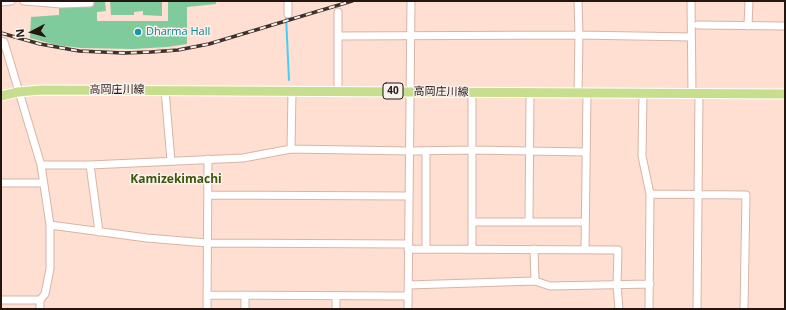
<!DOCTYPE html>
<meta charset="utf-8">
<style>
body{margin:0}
#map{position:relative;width:786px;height:310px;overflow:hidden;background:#fedfd2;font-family:"Open Sans",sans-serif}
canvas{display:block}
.frame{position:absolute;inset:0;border:2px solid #231611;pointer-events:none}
.north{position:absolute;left:12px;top:12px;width:40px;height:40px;-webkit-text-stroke:3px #f9f1ee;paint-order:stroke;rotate:264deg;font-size:11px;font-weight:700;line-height:16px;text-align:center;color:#231611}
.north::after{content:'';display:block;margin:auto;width:14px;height:18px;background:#231611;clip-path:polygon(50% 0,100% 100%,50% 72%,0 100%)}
</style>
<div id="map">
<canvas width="786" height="310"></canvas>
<div class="frame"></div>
<div class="north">N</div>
</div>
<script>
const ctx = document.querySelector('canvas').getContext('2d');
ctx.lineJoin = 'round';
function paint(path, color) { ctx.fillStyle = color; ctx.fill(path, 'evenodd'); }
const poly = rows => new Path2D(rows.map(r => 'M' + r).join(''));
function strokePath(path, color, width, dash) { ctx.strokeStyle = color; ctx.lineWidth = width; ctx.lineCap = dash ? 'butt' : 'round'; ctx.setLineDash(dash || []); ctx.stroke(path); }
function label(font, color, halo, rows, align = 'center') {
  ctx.font = font + ' "Open Sans","Noto Sans JP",sans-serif'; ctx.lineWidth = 3; ctx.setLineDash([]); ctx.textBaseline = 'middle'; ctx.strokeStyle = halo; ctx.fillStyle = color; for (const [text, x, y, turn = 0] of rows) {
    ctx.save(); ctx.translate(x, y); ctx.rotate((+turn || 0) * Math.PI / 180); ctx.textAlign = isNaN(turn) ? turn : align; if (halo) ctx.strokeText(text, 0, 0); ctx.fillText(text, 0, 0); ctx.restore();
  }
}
const green = poly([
 [92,1,105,1,106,11,97,12,97,21,168,21,168,1,216,1,216,4,187,7,187,44,167,47,133,49,81,48,56,45,30,38,31,17,59,15,59,6,92,6],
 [110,1,162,1,162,16,143,15,143,11,134,12,134,15,111,15]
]);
const stream = poly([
 [286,16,289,80]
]);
const minor = poly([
 [24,1,61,4,61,1],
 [288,1,288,14],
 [691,1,692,93],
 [1,2,11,1],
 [61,4,90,3,90,1],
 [338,12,338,36],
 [698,25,785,26],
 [748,26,749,1],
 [1,41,4,42,41,165,50,225,50,269,45,294,40,300,40,309],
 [165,90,171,161],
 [338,92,338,36,579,35,691,37],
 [578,93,579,35,578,1],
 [643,93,642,156,650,194,649,309],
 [291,149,292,91],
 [41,165,90,165,243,158,291,149,409,151,472,150,586,152],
 [90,165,99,232],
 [1,183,43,183],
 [650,194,746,195,744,309],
 [208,195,409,196],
 [472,222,585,222],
 [529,222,530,93],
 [50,225,147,238,207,243,408,244],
 [408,249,618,250,617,285,619,309],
 [426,249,426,151],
 [472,249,472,92],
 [534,249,535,281],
 [585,249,587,93],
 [408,285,535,281,550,286,650,284],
 [207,295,408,296],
 [336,296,336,309],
 [1,300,40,300],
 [207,309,208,159],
 [245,309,245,295],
 [408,309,411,1],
 [697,309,699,93]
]);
const major = poly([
 [1,96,18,92,41,90,785,94]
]);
const rail = poly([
 [1,33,40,44,79,51,124,53,151,52,178,50,209,44,352,1]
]);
const markers = [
 [138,32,4,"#0f9aa8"]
];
const shields = [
 [393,91,20]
];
const shieldNames = [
 ["40",393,91]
];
const cultureNames = [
 ["Dharma Hall",146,32]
];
const streetNames = [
 ["高岡庄川線",117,90],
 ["高岡庄川線",441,92,1]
];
const neighbourhoodNames = [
 ["Kamizekimachi",176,180]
];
paint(green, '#80cb9c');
strokePath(stream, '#43cff6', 2);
strokePath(minor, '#d9b4a5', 9);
strokePath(major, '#fff', 11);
strokePath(minor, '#fff', 7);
strokePath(major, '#c6de8d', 9);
strokePath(rail, '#41312b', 3.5);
strokePath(rail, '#f9f1ee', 2, [6]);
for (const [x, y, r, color] of markers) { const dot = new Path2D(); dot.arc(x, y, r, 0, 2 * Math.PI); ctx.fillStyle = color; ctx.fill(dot); strokePath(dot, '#f9f1ee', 1.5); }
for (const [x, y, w] of shields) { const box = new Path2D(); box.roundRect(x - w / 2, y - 8, w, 16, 3); ctx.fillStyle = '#f9f1ee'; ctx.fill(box); strokePath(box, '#231611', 1); }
label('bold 10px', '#231611', null, shieldNames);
label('11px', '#0d838f', '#f9f1ee', cultureNames, 'left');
label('11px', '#231611', '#f9f1ee', streetNames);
label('bold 12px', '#40570e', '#f9f1ee', neighbourhoodNames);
</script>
